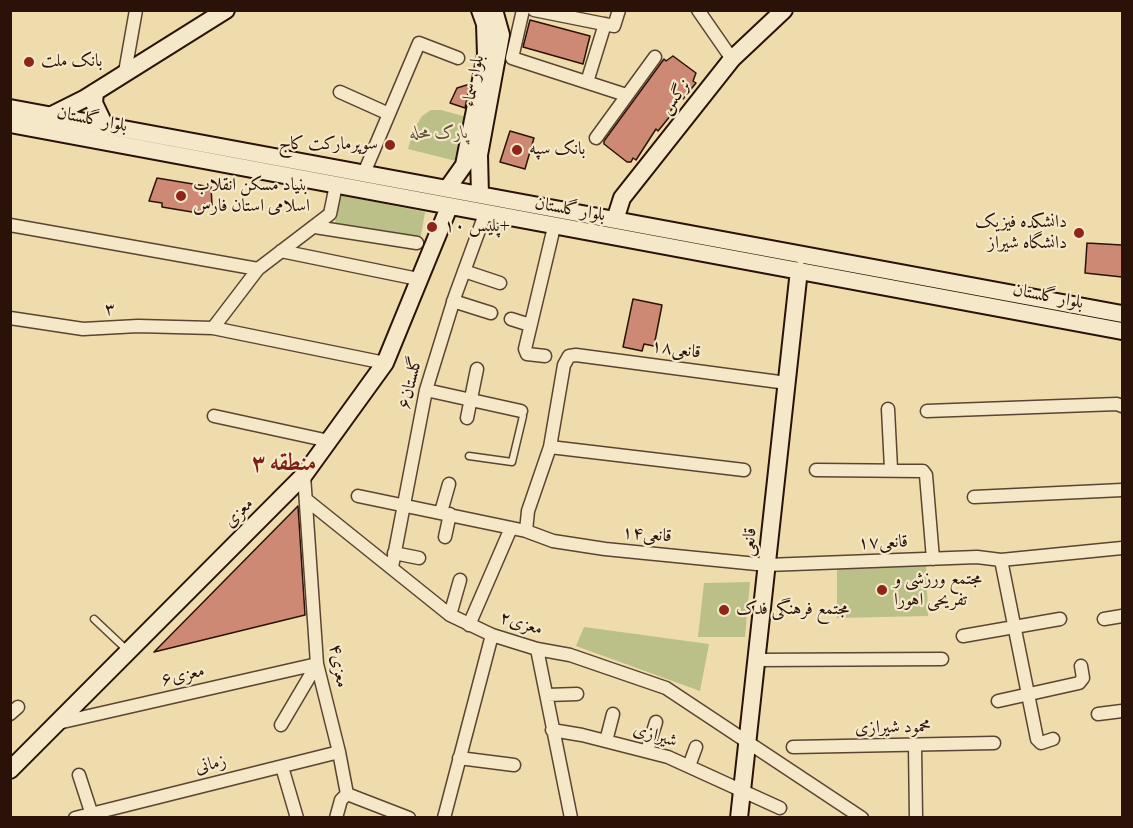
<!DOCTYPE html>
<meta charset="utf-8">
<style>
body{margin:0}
#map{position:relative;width:1133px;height:828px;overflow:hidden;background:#eedcac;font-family:"Libre Bodoni",serif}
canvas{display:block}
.frame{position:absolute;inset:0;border:12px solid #2a1208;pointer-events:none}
</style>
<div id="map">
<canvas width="1133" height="828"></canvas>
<div class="frame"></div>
</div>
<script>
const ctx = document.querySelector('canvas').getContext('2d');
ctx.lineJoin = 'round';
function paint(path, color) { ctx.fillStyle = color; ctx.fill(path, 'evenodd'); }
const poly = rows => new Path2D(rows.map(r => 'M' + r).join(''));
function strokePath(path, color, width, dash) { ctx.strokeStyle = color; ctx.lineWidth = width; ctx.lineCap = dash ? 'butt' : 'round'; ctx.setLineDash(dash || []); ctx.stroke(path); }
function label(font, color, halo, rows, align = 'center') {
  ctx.font = font + ' "Libre Bodoni",Amiri,serif'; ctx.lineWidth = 4.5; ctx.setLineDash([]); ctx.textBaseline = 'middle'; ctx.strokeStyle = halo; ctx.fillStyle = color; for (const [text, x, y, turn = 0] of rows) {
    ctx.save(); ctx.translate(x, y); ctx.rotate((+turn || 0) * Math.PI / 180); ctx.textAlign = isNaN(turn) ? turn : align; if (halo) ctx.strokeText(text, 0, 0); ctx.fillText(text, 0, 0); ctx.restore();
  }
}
const green = poly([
 [431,110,441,110,467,117,456,161,408,149,414,129,422,116],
 [340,195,425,212,420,241,335,224],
 [926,561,928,616,837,618,837,565],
 [750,582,745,637,698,637,704,583],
 [584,627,709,644,700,691,576,646]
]);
const building = poly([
 [530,20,590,36,583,64,523,47,530,20],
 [673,56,696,73,693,81,696,83,683,99,680,97,669,113,671,115,658,131,656,129,636,160,633,158,631,162,627,162,604,144,604,141,664,59,666,61,673,56],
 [470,84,465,108,450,103,457,88,470,84],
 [510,131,534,138,525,169,500,162,510,131],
 [157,178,211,187,212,205,205,204,204,214,162,207,162,203,149,201,157,178],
 [1087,243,1122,245,1122,277,1085,273,1087,243],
 [633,299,662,305,654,346,644,344,642,351,623,347,633,299],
 [298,506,305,615,154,652,298,506]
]);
const lane = poly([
 [469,456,512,462,523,416,521,411],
 [94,619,128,651]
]);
const street = poly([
 [523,10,512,58,626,95],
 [534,10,614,26,619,10],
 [698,10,732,59],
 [125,72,136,10],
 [587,82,605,24],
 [340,92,389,114],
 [596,138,655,57],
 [364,173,419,43,458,58],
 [10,225,258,269],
 [315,227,417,243],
 [281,251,418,279],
 [464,271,500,283],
 [453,301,491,313],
 [10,318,83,329,138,326,213,328,385,363],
 [511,319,530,325],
 [213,328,258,269,330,214,336,185],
 [545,356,527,354,525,349,554,227],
 [426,390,521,411],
 [888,409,891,469],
 [927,411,1117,404,1122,406],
 [214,416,329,441],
 [467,418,477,369],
 [550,447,744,470],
 [816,470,923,471,926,475,933,559],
 [304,475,317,664,339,752,347,794,409,818],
 [358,496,526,531,553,541,605,549,767,565,977,557,1001,560,1122,548],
 [974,497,1122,490],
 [308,501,450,615,492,635,537,649,570,655,666,688,862,818],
 [441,512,449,484],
 [526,531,528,511,550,447,564,365,569,356,576,355,787,383],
 [445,537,450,514],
 [394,553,419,558],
 [1001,560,1037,739,1041,743,1053,739],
 [392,567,426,390,455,296,485,214],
 [450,615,460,580],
 [1104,619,1122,616],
 [469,625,511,528],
 [963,636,1060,619],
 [537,649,571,818],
 [756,660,942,659],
 [547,695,577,694],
 [998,701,1079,683,1083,678,1081,666],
 [10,714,18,707],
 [1098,714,1122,711],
 [58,723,317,664],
 [281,725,317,664],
 [552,730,582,735,668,757,780,808],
 [606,741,613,714],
 [915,746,916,818],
 [793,747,994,743],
 [647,751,656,722],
 [459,758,514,765],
 [689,766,696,747],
 [282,767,297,818],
 [79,775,93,818],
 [75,818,339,752],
 [336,818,341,800,347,794],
 [444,818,492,635]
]);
const secondary = poly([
 [95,92,94,103,105,126],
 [10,108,1122,314],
 [50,116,84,99,226,10],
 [10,124,1122,331],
 [447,189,464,165,486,55,485,24,480,10],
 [480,195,479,155,501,35,494,10],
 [615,220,622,198,732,59,784,10],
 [10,770,304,475,385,363,449,207],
 [739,818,799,270]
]);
const markers = [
 [29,62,6,"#8f2418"],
 [390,145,6,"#8f2418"],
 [517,150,6,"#8f2418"],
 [181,196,6,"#8f2418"],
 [432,227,6,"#8f2418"],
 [1079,233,6,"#8f2418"],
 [882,590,6,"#8f2418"],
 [724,610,6,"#8f2418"]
];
const poiNames = [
 ["بانک ملت",41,62],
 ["سوپرمارکت کاج",378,145,"right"],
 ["بانک سپه",529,150],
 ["بنیاد مسکن انقلاب",193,186],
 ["اسلامی استان فارس",193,207],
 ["دانشکده فیزیک",1067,223,"right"],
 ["دانشگاه شیراز",1067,244,"right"],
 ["پلیس ۱۰+",444,227],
 ["مجتمع ورزشی و",894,580],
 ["تفریحی اهورا",894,601],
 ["مجتمع فرهنگی فدک",736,610]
];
const streetNames = [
 ["بلوار سماء",474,81,-79],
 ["نرگس",676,97,-52],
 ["بلوار گلستان",92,120,11],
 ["بلوار گلستان",570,210,10],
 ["بلوار گلستان",1048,297,11],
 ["۳",110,310,-3],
 ["۱۸قانعی",676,350,8],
 ["گلستان۶",411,383,-76],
 ["معزی",239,513,-45],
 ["۱۴قانعی",647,535,5],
 ["قانعی",750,542,-84],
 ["۱۷قانعی",883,543,-2],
 ["۲معزی",521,624,17],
 ["۴معزی",338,666,80],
 ["۶معزی",183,676,-13],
 ["محمود شیرازی",893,728,-1],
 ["شیرازی",655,736,17],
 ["زمانی",211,765,-13]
];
const parkNames = [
 ["پارک محله",439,134]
];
const districtNames = [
 ["منطقه ۳",284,464]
];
paint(green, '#bac088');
paint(building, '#ce8974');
strokePath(building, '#2a1208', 1.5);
strokePath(lane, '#5b4431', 9);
strokePath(street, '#5b4431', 15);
strokePath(secondary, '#2a1208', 20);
strokePath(lane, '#f4e8c9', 6);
strokePath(street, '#f4e8c9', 12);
strokePath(secondary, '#f4e8c9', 16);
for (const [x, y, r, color] of markers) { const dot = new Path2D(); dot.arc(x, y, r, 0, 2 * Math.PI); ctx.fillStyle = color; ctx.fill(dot); strokePath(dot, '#f4e8c9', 2); }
label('18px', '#2a1208', '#f4e8c9', poiNames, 'left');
label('18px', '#2a1208', '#f4e8c9', streetNames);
label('italic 18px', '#5c4f35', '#f4e8c9', parkNames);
label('bold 24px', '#7a1f14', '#f4e8c9', districtNames);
</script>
